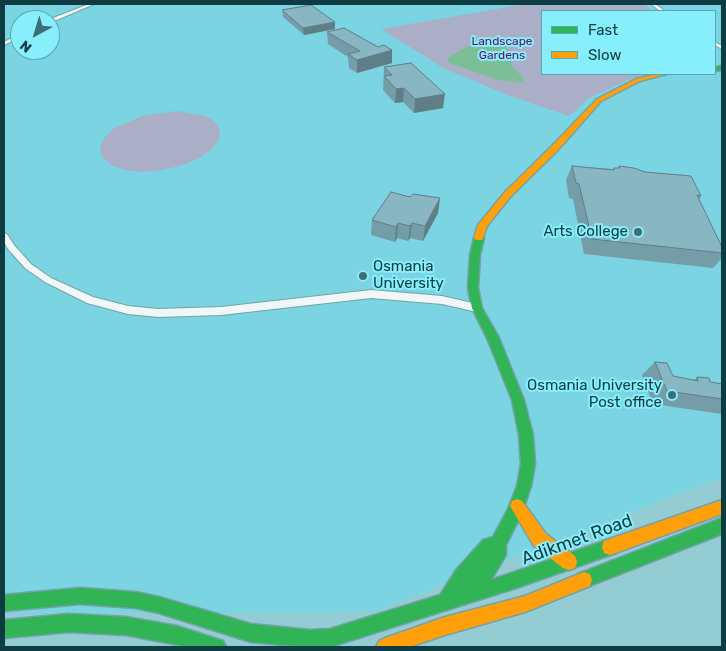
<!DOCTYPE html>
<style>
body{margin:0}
#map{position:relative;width:726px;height:651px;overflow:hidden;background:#94ccd4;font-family:Rubik,sans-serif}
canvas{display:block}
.frame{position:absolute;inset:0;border:5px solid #0e3c42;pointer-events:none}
.legend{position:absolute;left:541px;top:10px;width:175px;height:65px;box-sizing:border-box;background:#87eefc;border:1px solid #57a7b2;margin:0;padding:6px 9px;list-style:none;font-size:15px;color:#0e3c42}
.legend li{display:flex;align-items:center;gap:10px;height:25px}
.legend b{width:25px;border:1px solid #57a7b2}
.north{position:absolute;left:10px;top:10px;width:50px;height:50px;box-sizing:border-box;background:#87eefc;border:1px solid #57a7b2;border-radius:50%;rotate:219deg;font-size:14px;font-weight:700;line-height:20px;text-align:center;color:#0e3c42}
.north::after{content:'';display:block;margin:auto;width:18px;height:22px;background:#3d6e75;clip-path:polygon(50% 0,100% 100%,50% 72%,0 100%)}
</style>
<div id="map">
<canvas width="726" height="651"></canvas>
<div class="frame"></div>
<ul class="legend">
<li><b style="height:6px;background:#30b455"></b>Fast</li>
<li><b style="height:6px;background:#ff9f0a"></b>Slow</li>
</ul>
<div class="north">N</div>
</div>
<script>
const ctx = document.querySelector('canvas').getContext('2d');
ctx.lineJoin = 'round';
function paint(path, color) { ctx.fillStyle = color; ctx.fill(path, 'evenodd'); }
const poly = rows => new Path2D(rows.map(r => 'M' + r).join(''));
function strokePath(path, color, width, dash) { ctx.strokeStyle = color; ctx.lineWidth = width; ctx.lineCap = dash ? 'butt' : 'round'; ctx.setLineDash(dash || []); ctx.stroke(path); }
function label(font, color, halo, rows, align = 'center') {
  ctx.font = font + ' Rubik,sans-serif'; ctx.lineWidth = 4; ctx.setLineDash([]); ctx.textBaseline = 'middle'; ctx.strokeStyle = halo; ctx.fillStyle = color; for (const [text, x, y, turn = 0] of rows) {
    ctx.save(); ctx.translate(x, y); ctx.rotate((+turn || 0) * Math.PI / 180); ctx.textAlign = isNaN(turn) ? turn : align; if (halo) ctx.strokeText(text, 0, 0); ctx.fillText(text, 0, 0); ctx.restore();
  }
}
const built = poly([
 [4,4,722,4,722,477,373,612,4,614],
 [542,11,715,11,715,74,542,74],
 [20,20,50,20,50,50,20,50]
]);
const green = poly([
 [526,4,643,4,654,11,542,11,542,74,650,74,630,79,589,98,569,116,513,97,445,69,381,29],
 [177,111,206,116,215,122,220,130,219,139,212,149,199,158,183,165,163,170,143,172,125,170,111,165,102,157,100,148,104,138,113,129,142,116]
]);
const water = poly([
 [494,37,503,41,509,51,512,66,524,79,523,83,498,80,450,63,448,60,449,57,461,50,487,38]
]);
const street = poly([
 [89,4,94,4,52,22,48,20,89,4],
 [651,4,655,4,665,11,660,11,651,4],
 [20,34,20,37,4,45,4,42,20,34],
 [715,42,722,46,722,49,715,45,715,42],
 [4,233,7,234,14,245,31,264,51,278,93,297,128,306,158,309,221,307,371,290,442,296,477,304,482,308,477,312,442,304,371,298,221,315,158,317,128,314,87,303,45,282,25,268,8,249,4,242,4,233]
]);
const fast = poly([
 [722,66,722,70,715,71,715,67,722,66],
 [479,235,484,238,480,255,478,288,482,308,499,338,524,400,533,435,535,464,531,486,522,513,506,545,506,555,491,580,610,539,616,541,618,547,616,553,516,588,330,647,305,647,251,642,159,613,135,608,80,604,4,611,4,595,80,588,135,592,159,597,251,624,310,630,330,629,440,595,456,570,483,540,493,537,508,509,517,486,521,464,519,435,512,400,487,338,472,308,468,288,470,255,474,238,479,235],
 [722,518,722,534,584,588,578,586,576,580,578,574,722,518],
 [69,614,126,617,177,626,223,641,226,647,189,647,126,635,69,632,4,638,4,620,69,614]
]);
const slow = poly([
 [657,74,667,74,640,81,601,101,557,151,511,196,487,226,482,240,476,240,474,238,478,225,505,192,551,147,597,99,636,79,657,74],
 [517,499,522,501,546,534,575,556,577,562,575,568,569,570,563,568,534,546,510,506,512,501,517,499],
 [722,500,722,514,610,555,604,553,602,547,604,541,722,500],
 [584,572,590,574,592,580,590,586,525,612,445,635,409,647,376,647,379,641,385,638,445,617,525,596,584,572]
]);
const wall = poly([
 [282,10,335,29,304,35,283,17],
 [327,32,392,63,357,73,349,68,348,57,328,44],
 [384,67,443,108,414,113,403,102,395,103,383,90],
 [572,166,613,169,614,168,618,168,619,166,701,196,699,200,722,247,722,258,713,268,584,254,573,199,569,198,566,180],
 [410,197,440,198,438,213,423,241,410,238,408,241,397,238,395,242,371,235,372,220],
 [655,362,673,376,694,380,697,377,710,382,720,384,722,382,722,414,653,404,642,375]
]);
const shadedWall = poly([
 [335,22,335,29,304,35,303,28],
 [392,50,392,63,357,73,357,60],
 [404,88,403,102,395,103,396,89],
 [445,94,443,108,414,113,415,99],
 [440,198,438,213,423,241,425,226],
 [398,223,397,238,395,242,396,227],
 [412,223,410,238,408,241,410,226]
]);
const building = poly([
 [311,5,335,22,303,28,282,10,311,5],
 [344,28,378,47,384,45,392,50,357,60,348,54,360,51,327,32,344,28],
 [411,63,445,94,415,99,404,88,396,89,384,76,392,75,384,67,411,63],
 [572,166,614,170,614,168,620,168,619,166,634,168,645,172,691,176,701,196,697,195,722,247,722,253,592,239,579,184,576,183,572,166],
 [391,192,410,197,413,194,440,198,425,226,412,223,410,226,398,223,396,227,372,220,391,192],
 [655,362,667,363,673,376,698,381,697,377,709,378,710,382,722,384,722,399,667,391,655,362]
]);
const markers = [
 [638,232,5,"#3d6e75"],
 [363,276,5,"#3d6e75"],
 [672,395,5,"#3d6e75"]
];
const farParknames = [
 ["Landscape",502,42],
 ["Gardens",502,56]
];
const poiNames = [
 ["Arts College",628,232],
 ["Osmania",373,267,"left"],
 ["University",373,284,"left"],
 ["Osmania University",662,386],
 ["Post office",662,403]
];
const nearStreetnames = [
 ["Adikmet Road",577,540,-20]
];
paint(built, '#7ad4e1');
paint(green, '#abaec7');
paint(water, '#7cbf96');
strokePath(street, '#74a2a9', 2);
strokePath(fast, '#74a2a9', 3);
strokePath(slow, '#74a2a9', 3);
paint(street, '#eff7f9');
paint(fast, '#30b455');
paint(slow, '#ff9f0a');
paint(wall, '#759da7');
paint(shadedWall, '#5f7f88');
paint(building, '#88b6c2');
strokePath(building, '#5f7f88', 1);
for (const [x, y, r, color] of markers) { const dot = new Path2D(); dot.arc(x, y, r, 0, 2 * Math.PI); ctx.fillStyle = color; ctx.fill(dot); strokePath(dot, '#87eefc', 2); }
label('12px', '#621163', '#87eefc', farParknames);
label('15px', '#0e3c42', '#87eefc', poiNames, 'right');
label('18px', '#0e3c42', '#87eefc', nearStreetnames);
</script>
